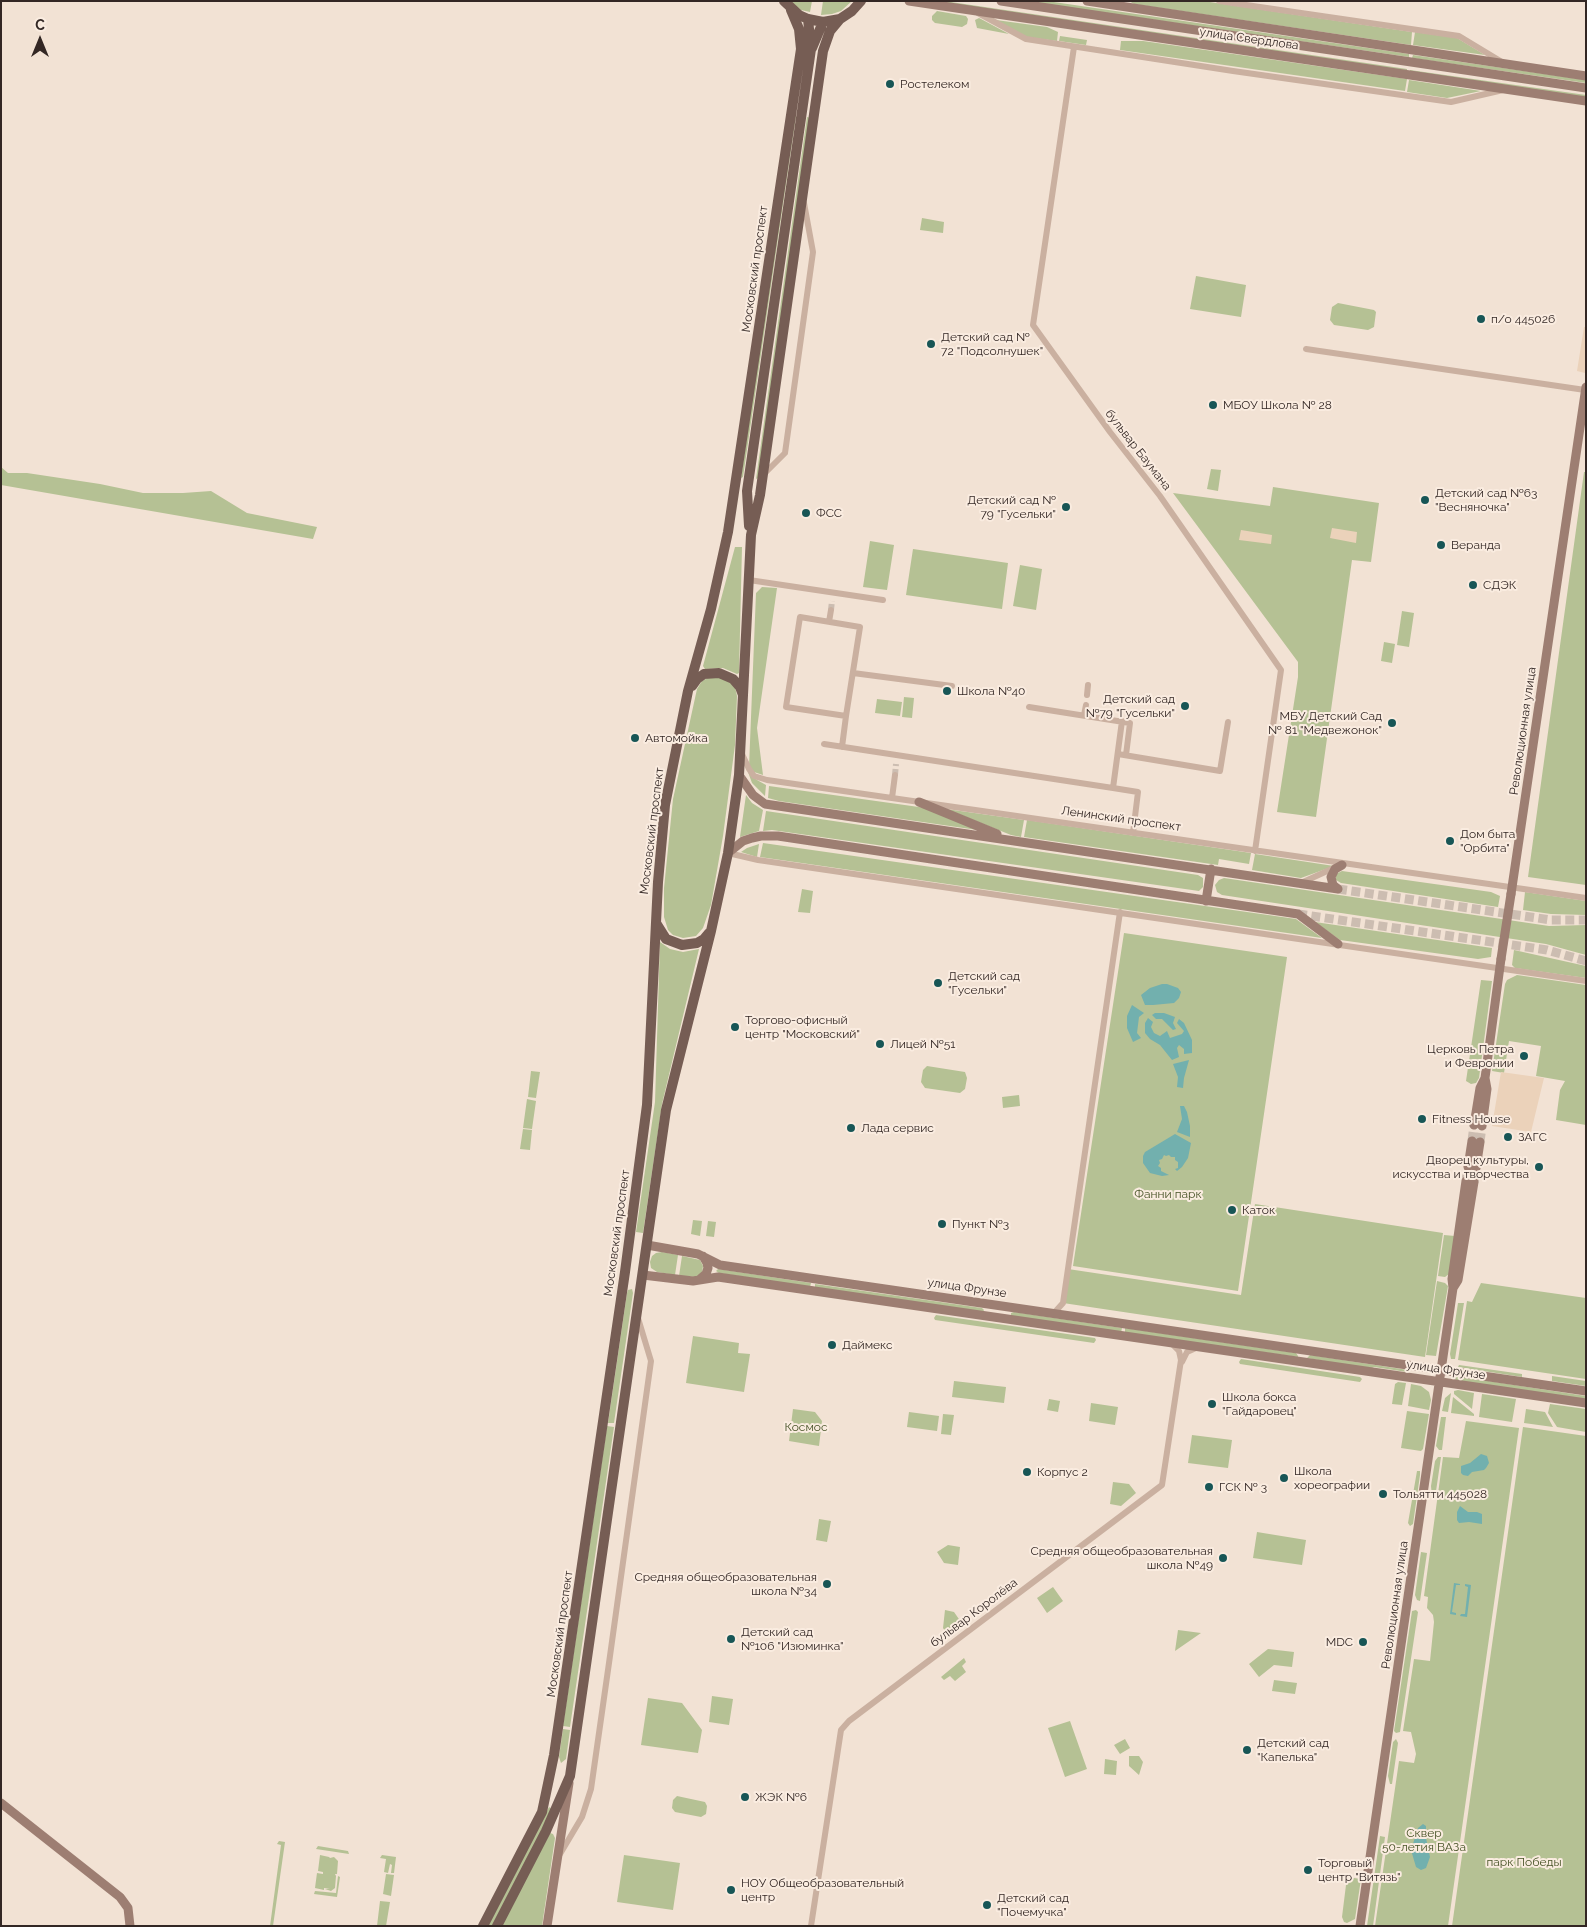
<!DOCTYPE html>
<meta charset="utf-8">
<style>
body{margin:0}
#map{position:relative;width:1587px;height:1927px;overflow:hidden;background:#f2e2d4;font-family:Raleway,sans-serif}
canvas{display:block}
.frame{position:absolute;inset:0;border:2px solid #332724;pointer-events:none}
.north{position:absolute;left:15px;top:15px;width:50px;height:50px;-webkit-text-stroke:4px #faece0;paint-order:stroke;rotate:0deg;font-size:14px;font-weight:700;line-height:20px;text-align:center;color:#332724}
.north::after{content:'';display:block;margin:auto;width:18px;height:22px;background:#332724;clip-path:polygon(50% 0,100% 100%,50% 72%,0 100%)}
</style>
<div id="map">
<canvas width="1587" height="1927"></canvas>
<div class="frame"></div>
<div class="north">С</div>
</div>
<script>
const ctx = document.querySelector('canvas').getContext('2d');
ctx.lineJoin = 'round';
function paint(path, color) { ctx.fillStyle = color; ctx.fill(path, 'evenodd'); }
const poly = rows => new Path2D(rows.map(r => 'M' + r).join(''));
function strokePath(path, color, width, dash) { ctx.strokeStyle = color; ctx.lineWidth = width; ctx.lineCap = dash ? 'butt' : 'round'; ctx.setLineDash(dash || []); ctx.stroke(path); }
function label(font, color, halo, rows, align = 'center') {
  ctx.font = font + ' Raleway,sans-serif'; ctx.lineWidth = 4; ctx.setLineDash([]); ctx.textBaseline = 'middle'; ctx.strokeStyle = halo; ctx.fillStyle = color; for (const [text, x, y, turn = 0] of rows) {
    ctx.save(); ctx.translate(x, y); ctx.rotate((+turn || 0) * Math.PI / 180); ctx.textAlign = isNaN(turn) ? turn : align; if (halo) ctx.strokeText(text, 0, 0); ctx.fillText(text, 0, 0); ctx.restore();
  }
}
const green = poly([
 [790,1,812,1,810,12,801,10],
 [823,1,852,1,841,11,832,14,821,15],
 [924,1,944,1,1407,69,1407,72],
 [1025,1,1047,1,1409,54,1409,57],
 [1129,1,1203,1,1412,32,1411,45,1134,4],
 [937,11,966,16,968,19,967,24,962,27,935,23,932,20,932,16],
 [979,18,981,19,1009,34,977,28,975,20],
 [996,20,1047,27,1058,32,1057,41,1026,37],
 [1415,32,1457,38,1485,55,1413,45],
 [1060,36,1087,40,1086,45,1059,41],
 [1121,41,1143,41,1407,79,1405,91,1120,50],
 [1413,55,1586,80,1586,83,1412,58],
 [1410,70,1586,95,1586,98,1410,73],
 [1409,80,1481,91,1447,98,1407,92],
 [793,116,796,116,743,477,741,478],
 [807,117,811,118,758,478,756,479],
 [922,218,944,222,943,233,920,230],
 [1196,276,1246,285,1241,317,1190,309],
 [1338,303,1374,310,1376,312,1374,327,1368,330,1334,325,1330,320,1332,307],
 [1,467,8,473,27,473,100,484,143,493,183,493,211,491,247,513,317,527,313,539,1,485],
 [1211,469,1221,470,1218,491,1207,489],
 [1584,472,1586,472,1586,885,1528,877],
 [1273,487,1379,503,1371,562,1352,560,1316,817,1277,812,1298,677,1298,662,1173,493,1270,506],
 [870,541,894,545,887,590,863,587],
 [735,547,742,547,739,673,737,674,723,668,705,669,703,666],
 [913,549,1008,563,1002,609,906,595],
 [1020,565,1042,569,1036,610,1013,606],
 [762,587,777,588,757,728,763,775,754,772,749,767,756,593],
 [1402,611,1414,613,1409,647,1397,645],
 [1384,642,1395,644,1392,663,1381,661],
 [725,677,735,687,737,696,735,745,723,836,711,905,703,928,696,936,683,938,673,935,668,930,664,917,664,888,673,799,697,689,702,681,708,678],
 [904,697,914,698,912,718,902,717],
 [877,699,902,702,900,716,875,713],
 [748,772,757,780,766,785,765,796,752,783],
 [769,786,926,808,984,831,779,801,768,798],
 [746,795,752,803,763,810,759,831,740,837],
 [946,809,1024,820,1021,837,1011,835],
 [766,811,1198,875,1203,878,1203,887,1199,891,772,830,763,831],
 [1027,820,1251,853,1249,864,1219,859,1218,865,1024,837],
 [763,843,1296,919,1322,938,760,857],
 [759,844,757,857,741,852,747,848],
 [1255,854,1334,866,1301,878,1252,870],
 [1342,871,1491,892,1500,896,1498,907,1341,883,1336,880,1336,874],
 [1224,878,1549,926,1586,925,1586,955,1546,944,1222,895,1217,892,1215,885,1219,880],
 [802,889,813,891,810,913,798,912],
 [1525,892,1586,901,1586,915,1551,914,1523,910],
 [1315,922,1492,948,1491,957,1478,959,1340,940],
 [1124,933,1287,957,1238,1291,1073,1266],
 [660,942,670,949,683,952,699,949,662,1104,643,1233,636,1232,655,1102],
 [1514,950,1586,966,1586,978,1515,968,1512,965],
 [1517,975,1586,985,1586,1125,1556,1120,1560,1090,1565,1081,1536,1076,1541,1046,1509,1041,1504,1073,1492,1071,1505,984,1507,980],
 [1481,980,1492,981,1479,1078,1476,1083,1471,1084,1466,1081],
 [927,1066,965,1072,967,1078,965,1089,960,1093,925,1088,921,1082,923,1070],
 [531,1071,540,1072,536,1098,528,1097],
 [1019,1095,1020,1106,1003,1108,1002,1097],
 [527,1099,536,1101,532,1129,523,1128],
 [523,1129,532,1130,530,1150,520,1149],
 [1255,1204,1443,1233,1425,1357,1063,1303,1068,1269,1241,1295],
 [693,1220,702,1221,700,1236,691,1234],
 [708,1221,716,1222,714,1237,706,1236],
 [1444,1235,1455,1236,1449,1274,1445,1277,1438,1276],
 [662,1252,678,1255,675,1275,657,1272,651,1268,650,1262,652,1256,656,1253],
 [682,1256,700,1260,703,1266,702,1273,696,1277,679,1276],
 [718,1269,811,1283,810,1287,719,1273,716,1271],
 [1437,1281,1445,1283,1448,1286,1436,1356,1426,1355],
 [1481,1283,1586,1298,1586,1379,1458,1360,1467,1301,1472,1302],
 [815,1284,982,1308,984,1310,983,1312,815,1288],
 [632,1289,633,1293,614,1423,608,1423,627,1293,628,1290],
 [1458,1303,1464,1303,1455,1359,1451,1359,1450,1354],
 [1014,1312,1122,1328,1121,1333,1011,1316,1011,1313],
 [936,1315,1095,1338,1096,1340,1094,1343,935,1320,934,1318],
 [1125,1328,1296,1353,1298,1356,1298,1357,1125,1333],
 [693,1336,739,1343,738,1353,750,1354,744,1392,686,1383],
 [1310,1355,1408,1370,1407,1372,1374,1367,1370,1369,1307,1358],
 [1241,1359,1360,1377,1362,1379,1360,1382,1240,1364,1239,1362],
 [1459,1365,1522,1374,1522,1377,1458,1367],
 [1456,1376,1586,1396,1586,1400,1455,1381],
 [1552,1376,1586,1381,1586,1386,1552,1381],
 [954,1381,1006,1387,1004,1403,952,1397],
 [1398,1382,1406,1383,1402,1405,1392,1404,1395,1384],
 [1411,1384,1421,1386,1429,1392,1431,1400,1429,1410,1408,1406],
 [1458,1390,1474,1393,1472,1409,1454,1394,1454,1391],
 [1451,1393,1448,1412,1442,1411,1445,1398],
 [1482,1394,1516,1399,1512,1422,1479,1417],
 [1453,1397,1474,1414,1474,1416,1451,1413],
 [1049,1399,1060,1401,1058,1412,1047,1410],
 [1091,1403,1118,1407,1115,1425,1089,1421],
 [1550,1404,1586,1409,1586,1432,1557,1427,1548,1413],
 [793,1409,815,1412,822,1421,819,1446,789,1441],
 [1526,1409,1545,1412,1553,1427,1524,1423],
 [1407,1411,1429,1414,1423,1449,1421,1451,1401,1448],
 [909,1412,939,1416,937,1431,907,1427],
 [943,1414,954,1415,951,1435,941,1434],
 [1441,1417,1446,1417,1442,1450,1439,1450,1436,1446],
 [1466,1421,1519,1428,1448,1926,1375,1926,1399,1761,1414,1763,1416,1754,1411,1732,1403,1731,1414,1659,1430,1661,1434,1622,1433,1615,1427,1608,1428,1597,1424,1596,1443,1457,1459,1458],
 [607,1426,614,1427,570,1727,563,1726],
 [1523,1427,1586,1436,1586,1926,1452,1926],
 [1192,1435,1232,1440,1228,1468,1188,1463],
 [1438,1457,1441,1457,1435,1498,1432,1497,1431,1486,1435,1461],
 [1417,1471,1420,1471,1420,1475,1413,1524,1410,1526,1408,1523],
 [1113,1482,1129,1484,1136,1493,1121,1506,1110,1504],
 [819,1519,831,1521,827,1542,816,1540],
 [1257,1532,1306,1540,1302,1565,1253,1558],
 [948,1545,960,1547,958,1565,944,1563,937,1552],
 [1421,1552,1427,1553,1420,1601,1417,1600,1415,1595],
 [1053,1587,1063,1601,1047,1613,1037,1598],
 [945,1610,954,1612,961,1622,945,1631,943,1628],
 [1416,1610,1418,1612,1400,1732,1396,1733,1394,1731,1412,1611],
 [1178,1630,1201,1633,1175,1651],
 [1268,1649,1294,1652,1292,1667,1274,1665,1259,1677,1249,1664],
 [964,1658,966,1662,962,1666,966,1672,955,1681,950,1676,944,1680,941,1677],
 [1274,1680,1297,1683,1295,1694,1272,1691],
 [712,1696,733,1699,729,1725,709,1722],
 [648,1698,682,1703,702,1730,698,1753,641,1745],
 [1070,1721,1087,1769,1065,1777,1048,1728],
 [563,1729,570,1730,566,1759,561,1763,559,1757],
 [1125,1739,1130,1748,1120,1754,1114,1745],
 [1396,1739,1398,1743,1392,1784,1390,1784,1388,1776,1393,1742],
 [1129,1756,1139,1756,1143,1762,1139,1775,1129,1766],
 [1105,1759,1117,1761,1116,1775,1104,1774],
 [677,1796,705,1802,707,1806,706,1814,701,1817,675,1812,672,1808,673,1800],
 [549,1807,552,1809,494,1926,488,1926],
 [550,1833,553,1834,555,1838,542,1926,500,1926],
 [1380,1836,1385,1837,1373,1926,1367,1926],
 [279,1841,285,1842,273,1926,270,1926,281,1845,277,1844],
 [318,1846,348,1851,349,1854,316,1849],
 [320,1855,329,1857,330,1858,334,1857,338,1861,337,1874,335,1874,336,1876,335,1888,331,1891,325,1889,330,1889,324,1888,324,1890,315,1888,317,1873,323,1874,323,1872,318,1871],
 [382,1855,396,1857,394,1873,391,1873,392,1865,390,1864,388,1873,384,1872,386,1859,380,1858],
 [624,1855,680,1863,673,1910,617,1902],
 [386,1874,394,1875,391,1896,383,1894],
 [338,1876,340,1877,337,1897,314,1894,315,1891,336,1893],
 [1347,1877,1361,1879,1355,1919,1347,1923,1344,1922,1342,1917],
 [380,1901,390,1902,386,1926,377,1926]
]);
const plaza = poly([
 [1584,327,1586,327,1585,373,1577,371],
 [1332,528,1357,532,1356,543,1330,538],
 [1241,530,1272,535,1271,544,1239,540],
 [1501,1072,1544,1078,1531,1132,1492,1126]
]);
const water = poly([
 [1162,984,1167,984,1178,988,1181,992,1179,998,1174,1003,1153,1005,1145,1005,1141,995,1150,988],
 [1132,1005,1144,1013,1139,1017,1137,1033,1141,1038,1133,1042,1127,1028,1127,1016],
 [1155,1013,1164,1013,1175,1017,1173,1023,1176,1029,1173,1030,1162,1019,1156,1019,1152,1015],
 [1148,1018,1153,1022,1151,1027,1154,1033,1160,1036,1167,1031,1170,1038,1182,1034,1184,1031,1177,1023,1179,1019,1184,1023,1192,1040,1192,1053,1184,1054,1184,1049,1179,1045,1177,1048,1179,1057,1172,1060,1160,1045,1150,1039,1145,1033,1145,1023],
 [1189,1060,1184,1078,1183,1088,1177,1087,1178,1077,1173,1064],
 [1180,1106,1184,1106,1187,1112,1190,1126,1190,1137,1177,1132,1182,1119],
 [1175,1134,1191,1143,1188,1158,1182,1167,1177,1171,1175,1169,1178,1168,1178,1162,1175,1160,1175,1157,1171,1157,1169,1155,1166,1156,1164,1155,1162,1159,1159,1160,1160,1163,1158,1166,1161,1168,1161,1171,1169,1175,1162,1176,1150,1173,1143,1163,1143,1156,1145,1152],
 [1481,1454,1487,1456,1489,1463,1486,1468,1484,1470,1472,1472,1468,1476,1463,1475,1461,1473,1461,1466,1470,1463],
 [1460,1506,1468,1512,1477,1512,1482,1514,1482,1524,1469,1522,1459,1523,1457,1520,1457,1512],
 [1454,1583,1460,1584,1460,1585,1456,1585,1452,1612,1456,1613,1456,1615,1450,1614],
 [1465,1584,1471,1585,1467,1617,1460,1616,1461,1614,1465,1614,1468,1587,1465,1586],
 [1423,1824,1426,1826,1426,1838,1430,1857,1426,1868,1421,1870,1416,1867,1411,1850,1418,1828]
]);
const streetTunnel = poly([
 [831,610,832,601],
 [895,775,896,764]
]);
const secondaryTunnel = poly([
 [1338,889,1551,920,1586,920],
 [1298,914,1547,950,1586,961],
 [1472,1141,1474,1125],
 [1480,1142,1482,1126],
 [1466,1181,1468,1167],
 [1474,1182,1476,1168]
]);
const street = poly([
 [1219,1,1459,36,1502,62],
 [978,13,1026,39,1233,71,1451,102,1503,90],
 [1074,47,1033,325,1110,432,1160,496,1281,670,1255,851],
 [1306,349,1585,390],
 [763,475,785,453,813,252,804,203],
 [749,580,883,600],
 [800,617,860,627,846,716,786,707,800,617],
 [829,622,831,610],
 [853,673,952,686],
 [1087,695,1088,685],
 [1029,707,1130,723,1126,755],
 [1084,715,1086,705],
 [1122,721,1113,788,1138,792,1133,833],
 [824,744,1113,788],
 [842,747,846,716],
 [742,754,749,769,754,776,767,780,1586,898],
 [1118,754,1220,771,1228,722],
 [892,798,895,775],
 [728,853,758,860,1586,981],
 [1301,883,1336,867],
 [1054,1313,1063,1303,1120,912],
 [1182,1362,1187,1352,1198,1347],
 [560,1854,582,1817,591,1789,609,1663,651,1361,638,1318],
 [811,1926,841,1730,849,1721,1162,1485,1181,1360,1179,1351,1171,1343]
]);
const secondary = poly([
 [909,1,1586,101],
 [1001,1,1586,88],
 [1087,1,1586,76],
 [739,775,753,795,765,804,1338,889],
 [919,802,997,834],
 [728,853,743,841,752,838,761,836,778,836,1298,914,1338,944],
 [1338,889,1333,885,1331,877,1335,869,1342,865],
 [1511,894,1586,387],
 [1206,901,1211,869],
 [1474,1125,1480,1088,1485,1078,1501,959],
 [1482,1126,1487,1089,1485,1078],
 [1468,1167,1472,1141],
 [1476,1168,1480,1142],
 [647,1245,698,1254,720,1265,1586,1391],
 [643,1275,693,1281,718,1277,1586,1403],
 [699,1280,706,1274,708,1268,707,1263,703,1256],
 [1453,1288,1458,1280,1474,1182],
 [1,1803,120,1897,128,1908,130,1926],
 [547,1926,569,1783],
 [1360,1926,1453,1288,1452,1279,1466,1181]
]);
const primary = poly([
 [784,1,799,15,808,19,823,22,840,19,852,11,861,1],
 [812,48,823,22],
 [749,526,747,491,811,49,808,19],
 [692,686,697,679,704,674,719,673,733,679,740,687,743,695],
 [656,923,666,939,682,945,697,943,704,939,709,933],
 [483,1926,542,1812,554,1755,625,1272,647,1105,658,882,665,805,688,691,711,609,728,532,801,49,799,29,791,10],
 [497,1926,546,1831,570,1776,666,1110,711,931,728,853,739,775,751,535,760,495,823,51,830,31,840,19]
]);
const secondaryBridge = poly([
 [1501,959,1511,894]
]);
const markers = [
 [890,84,5,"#185656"],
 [1481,319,5,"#185656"],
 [931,344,5,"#185656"],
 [1213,405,5,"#185656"],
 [1425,500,5,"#185656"],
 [1066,507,5,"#185656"],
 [806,513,5,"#185656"],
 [1441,545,5,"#185656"],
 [1473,585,5,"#185656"],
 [947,691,5,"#185656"],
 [1185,706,5,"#185656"],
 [1392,723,5,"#185656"],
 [635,738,5,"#185656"],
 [1450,841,5,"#185656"],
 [938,983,5,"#185656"],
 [735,1027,5,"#185656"],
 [880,1044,5,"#185656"],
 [1524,1056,5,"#185656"],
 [1422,1119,5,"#185656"],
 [851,1128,5,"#185656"],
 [1508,1137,5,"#185656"],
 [1539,1167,5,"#185656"],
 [1232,1210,5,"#185656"],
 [942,1224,5,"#185656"],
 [832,1345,5,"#185656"],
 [1212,1404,5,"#185656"],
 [1027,1472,5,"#185656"],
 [1284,1478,5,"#185656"],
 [1209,1487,5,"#185656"],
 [1383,1494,5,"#185656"],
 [1223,1558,5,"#185656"],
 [827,1584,5,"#185656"],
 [731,1639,5,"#185656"],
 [1363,1642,5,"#185656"],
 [1247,1750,5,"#185656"],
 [745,1797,5,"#185656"],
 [1308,1870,5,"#185656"],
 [731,1890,5,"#185656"],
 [987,1905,5,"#185656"]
];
const streetNames = [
 ["улица Свердлова",1249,39,8],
 ["Московский проспект",755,269,-82],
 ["бульвар Баумана",1138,450,52],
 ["Революционная улица",1523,731,-82],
 ["Ленинский проспект",1121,819,8],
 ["Московский проспект",652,831,-83],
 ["Московский проспект",617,1233,-82],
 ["улица Фрунзе",967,1288,8],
 ["улица Фрунзе",1446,1370,8],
 ["Революционная улица",1395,1605,-82],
 ["бульвар Королёва",974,1613,-37],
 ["Московский проспект",560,1634,-82]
];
const poiNames = [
 ["Ростелеком",900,84],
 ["п/о 445026",1491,319],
 ["Детский сад №",941,337],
 ["72 \"Подсолнушек\"",941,351],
 ["МБОУ Школа № 28",1223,405],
 ["Детский сад №63",1435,493],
 ["\"Весняночка\"",1435,507],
 ["Детский сад №",1056,500,"right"],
 ["79 \"Гусельки\"",1056,514,"right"],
 ["ФСС",816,513],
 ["Веранда",1451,545],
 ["СДЭК",1483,585],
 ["Школа №40",957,691],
 ["Детский сад",1175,699,"right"],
 ["№79 \"Гусельки\"",1175,713,"right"],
 ["МБУ Детский Сад",1382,716,"right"],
 ["№ 81 \"Медвежонок\"",1382,730,"right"],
 ["Автомойка",645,738],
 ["Дом быта",1460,834],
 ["\"Орбита\"",1460,848],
 ["Детский сад",948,976],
 ["\"Гусельки\"",948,990],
 ["Торгово-офисный",745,1020],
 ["центр \"Московский\"",745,1034],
 ["Лицей №51",890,1044],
 ["Церковь Петра",1514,1049,"right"],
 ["и Февронии",1514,1063,"right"],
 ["Fitness House",1432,1119],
 ["Лада сервис",861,1128],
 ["ЗАГС",1518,1137],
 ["Дворец культуры,",1529,1160,"right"],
 ["искусства и творчества",1529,1174,"right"],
 ["Каток",1242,1210],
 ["Пункт №3",952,1224],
 ["Даймекс",842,1345],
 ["Школа бокса",1222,1397],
 ["\"Гайдаровец\"",1222,1411],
 ["Школа",1294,1471],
 ["хореографии",1294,1485],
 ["Корпус 2",1037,1472],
 ["ГСК № 3",1219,1487],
 ["Тольятти 445028",1393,1494],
 ["Средняя общеобразовательная",1213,1551,"right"],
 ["школа №49",1213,1565,"right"],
 ["Средняя общеобразовательная",817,1577,"right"],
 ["школа №34",817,1591,"right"],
 ["Детский сад",741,1632],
 ["№106 \"Изюминка\"",741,1646],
 ["MDC",1353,1642,"right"],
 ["Детский сад",1257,1743],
 ["\"Капелька\"",1257,1757],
 ["ЖЭК №6",755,1797],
 ["Торговый",1318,1863],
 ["центр \"Витязь\"",1318,1877],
 ["НОУ Общеобразовательный",741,1883],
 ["центр",741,1897],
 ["Детский сад",997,1898],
 ["\"Почемучка\"",997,1912]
];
const parkNames = [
 ["Фанни парк",1168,1194],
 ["Космос",806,1427],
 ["Сквер",1424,1833],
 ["50-летия ВАЗа",1424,1847],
 ["парк Победы",1524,1862]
];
paint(green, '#b5c194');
paint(plaza, '#ebd2ba');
paint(water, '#72b0ae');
strokePath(streetTunnel, '#ccbdb1', 6, [6, 3]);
strokePath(secondaryTunnel, '#ccbdb1', 9, [9, 4.5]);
strokePath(street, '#cab0a0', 6);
strokePath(secondary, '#9d7e72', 9);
strokePath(primary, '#765d54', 10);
strokePath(secondaryBridge, '#9d7e72', 9);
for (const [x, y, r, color] of markers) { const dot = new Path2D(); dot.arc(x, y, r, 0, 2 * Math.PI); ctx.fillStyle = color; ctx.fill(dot); strokePath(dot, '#faece0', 2); }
label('12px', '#332724', '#faece0', streetNames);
label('12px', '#332724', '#faece0', poiNames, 'left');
label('12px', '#465226', '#faece0', parkNames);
</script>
